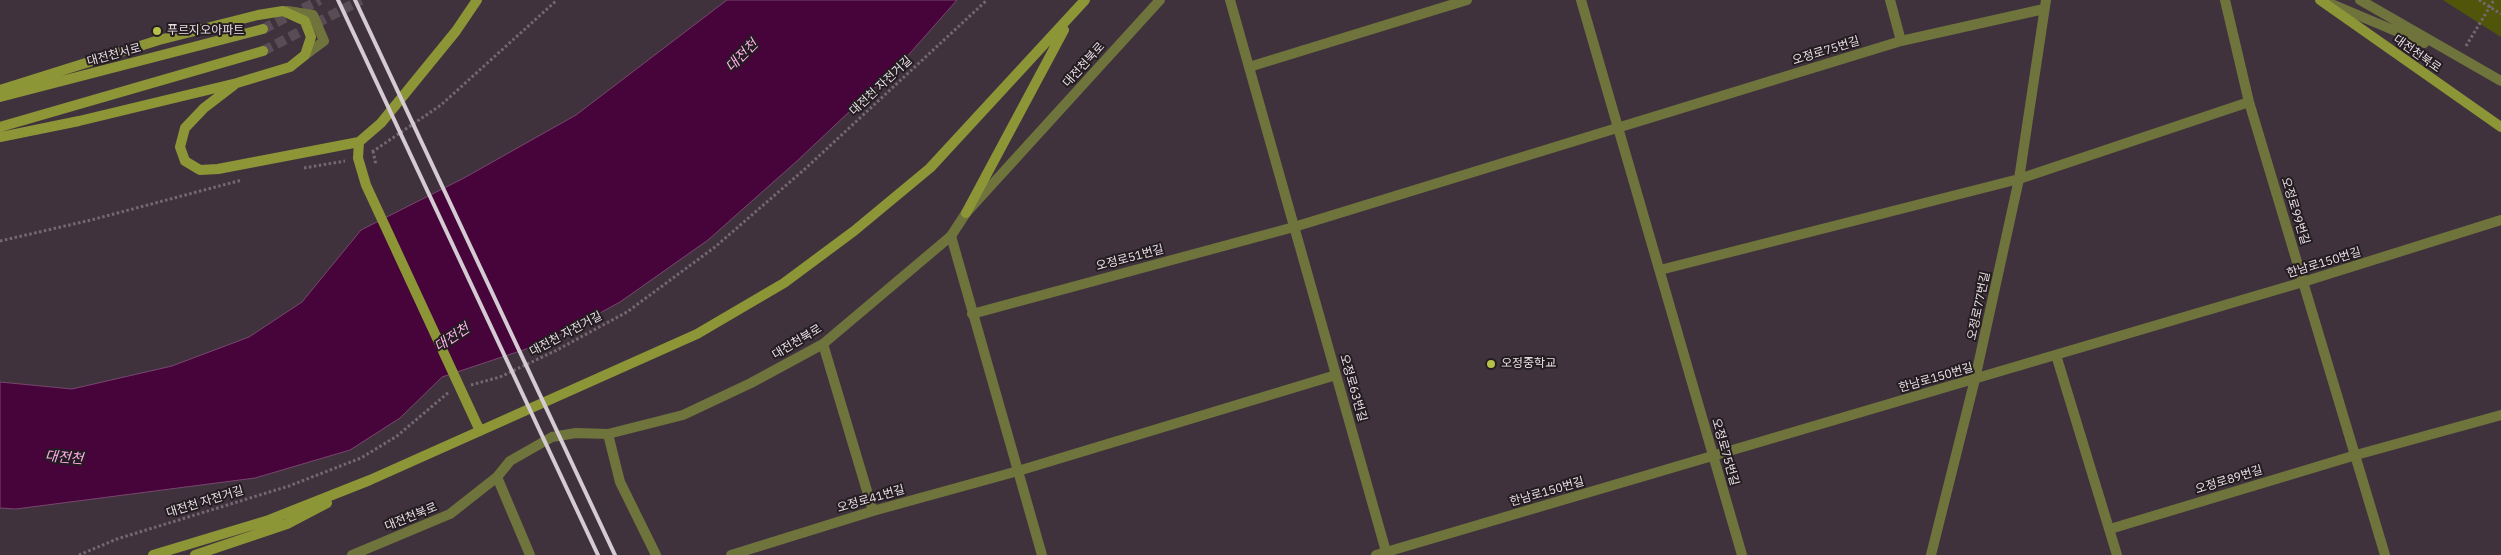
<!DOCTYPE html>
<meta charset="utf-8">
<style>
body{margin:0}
canvas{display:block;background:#40323c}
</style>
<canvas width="2501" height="555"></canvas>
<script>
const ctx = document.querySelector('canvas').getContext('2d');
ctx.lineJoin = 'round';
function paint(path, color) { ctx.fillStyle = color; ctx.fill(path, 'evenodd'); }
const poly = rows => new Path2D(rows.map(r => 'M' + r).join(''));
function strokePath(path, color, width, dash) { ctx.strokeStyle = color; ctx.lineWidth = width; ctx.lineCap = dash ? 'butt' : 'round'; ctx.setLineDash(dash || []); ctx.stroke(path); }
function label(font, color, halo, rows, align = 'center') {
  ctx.font = font + ' "IBM Plex Sans","Noto Sans KR",sans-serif'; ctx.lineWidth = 4; ctx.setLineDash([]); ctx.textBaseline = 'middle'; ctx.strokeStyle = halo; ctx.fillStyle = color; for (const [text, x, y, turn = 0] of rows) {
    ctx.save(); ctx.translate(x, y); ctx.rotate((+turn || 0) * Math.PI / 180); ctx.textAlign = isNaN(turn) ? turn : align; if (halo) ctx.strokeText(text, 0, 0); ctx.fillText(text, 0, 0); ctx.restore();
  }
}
const green = poly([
 [2443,0,2501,0,2501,37]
]);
const water = poly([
 [727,0,957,0,903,61,797,161,708,240,620,302,547,342,442,377,400,418,350,450,255,478,16,509,0,508,0,382,72,389,172,366,249,337,302,302,361,230,464,178,576,115,727,0]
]);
const secondaryTunnel = poly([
 [263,29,320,0],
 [263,51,361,0]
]);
const path = poly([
 [2479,0,2501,14],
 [2466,46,2494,0],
 [373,151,376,165],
 [372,152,441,105,557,0],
 [304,168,345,161],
 [0,241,91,220,242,180],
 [471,385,500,377,557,350,627,312,715,247,806,168,987,0],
 [79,555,117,539,289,486,361,458,397,436,449,392]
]);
const minor = poly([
 [1230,0,1387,555],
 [1581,0,1742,555],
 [1890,0,1901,41],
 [2225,0,2249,102,2385,555],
 [287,11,313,15,324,41,305,55],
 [1249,67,1467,0],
 [951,236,1042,555],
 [1660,270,2019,179,2249,102],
 [972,314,1294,227,1901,41,2044,9],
 [823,344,873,511],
 [2056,355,2117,555],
 [608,434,620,482,656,555],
 [2110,529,2356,455,2501,415],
 [731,555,873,511,1018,471,1336,375],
 [1376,555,2303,282,2501,220],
 [1931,555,1975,379,2019,179,2046,0]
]);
const tertiary = poly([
 [2360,0,2501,81],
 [2329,3,2424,43],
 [497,477,530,555],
 [352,555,450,514,497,477,510,461,552,437,576,433,608,434,683,415,751,383,823,344,951,236,966,213,1160,0]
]);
const secondary = poly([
 [477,0,456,31,381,123,359,142,358,158,366,185,480,431],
 [2320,0,2501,127],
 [234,85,204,108,185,128,180,147,185,161,200,170,218,169,359,142],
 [0,90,159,40,258,15,283,11,305,21,311,37,305,55,290,67,237,83,79,121,0,137],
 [0,97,263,29],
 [0,127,263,51],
 [966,213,1064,30],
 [153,555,269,520,370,480,697,334,784,283,854,231,930,168,1085,0],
 [195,555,287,524,327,503]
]);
const rail = poly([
 [338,0,598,555],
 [355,0,615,555]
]);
const markers = [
 [157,31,5,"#b6c149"],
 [1491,364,5,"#b6c149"]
];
const poiNames = [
 ["푸르지오아파트",167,31],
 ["오정중학교",1501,364]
];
const streetNames = [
 ["오정로75번길",1826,51,-17],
 ["대전천북로",2417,54,35],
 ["대전천서로",114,55,-15],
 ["대전천북로",1084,65,-48],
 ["대전천 자전거길",881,86,-43],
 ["오정로99번길",2295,211,73],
 ["오정로51번길",1130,258,-15],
 ["한남로150번길",2324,263,-17],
 ["오정로77번길",1979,306,-78],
 ["대전천 자전거길",566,334,-28],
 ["대전천북로",797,342,-31],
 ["한남로150번길",1936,378,-16],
 ["오정로63번길",1353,388,74],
 ["오정로75번길",1725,452,74],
 ["오정로89번길",2229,480,-17],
 ["한남로150번길",1547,492,-16],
 ["오정로41번길",871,499,-16],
 ["대전천 자전거길",205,502,-17],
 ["대전천북로",411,517,-22]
];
const waterNames = [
 ["대전천",742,56,-45],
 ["대전천",452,338,-33],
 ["대전천",64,458,5]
];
paint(green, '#505609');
paint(water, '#47043b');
strokePath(water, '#77466e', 1);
strokePath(secondaryTunnel, '#594c55', 10, [10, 5]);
strokePath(path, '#746871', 3, [2.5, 2.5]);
strokePath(minor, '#6e743c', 10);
strokePath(tertiary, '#6e743c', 10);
strokePath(secondary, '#8c9637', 10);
strokePath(rail, '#d5cbd2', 4);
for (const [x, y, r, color] of markers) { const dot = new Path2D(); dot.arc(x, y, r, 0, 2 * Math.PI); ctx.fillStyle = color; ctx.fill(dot); strokePath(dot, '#231c21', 2); }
label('12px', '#e8dfe5', '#231c21', poiNames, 'left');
label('12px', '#e8dfe5', '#231c21', streetNames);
label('italic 14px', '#feafe8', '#231c21', waterNames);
</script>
